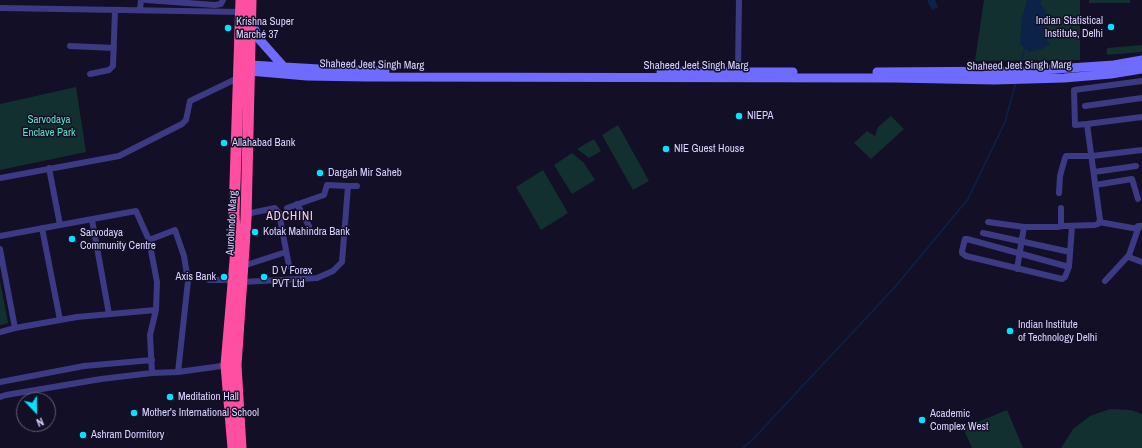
<!DOCTYPE html>
<meta charset="utf-8">
<style>
body{margin:0}
#map{position:relative;width:1142px;height:448px;overflow:hidden;background:#130f26;font-family:"Archivo Narrow",sans-serif}
canvas{display:block}
.north{position:absolute;left:16px;top:392px;width:40px;height:40px;box-sizing:border-box;background:#130f26;border:1px solid #625e7d;border-radius:50%;rotate:158deg;font-size:11px;font-weight:700;line-height:16px;text-align:center;color:#d9d4ff}
.north::after{content:'';display:block;margin:auto;width:14px;height:18px;background:#00e5ff;clip-path:polygon(50% 0,100% 100%,50% 72%,0 100%)}
</style>
<div id="map">
<canvas width="1142" height="448"></canvas>
<div class="north">N</div>
</div>
<script>
const ctx = document.querySelector('canvas').getContext('2d');
ctx.lineJoin = 'round';
function paint(path, color) { ctx.fillStyle = color; ctx.fill(path, 'evenodd'); }
const poly = rows => new Path2D(rows.map(r => 'M' + r).join(''));
function strokePath(path, color, width, dash) { ctx.strokeStyle = color; ctx.lineWidth = width; ctx.lineCap = dash ? 'butt' : 'round'; ctx.setLineDash(dash || []); ctx.stroke(path); }
function label(font, color, halo, rows, align = 'center') {
  ctx.font = font + ' "Archivo Narrow",sans-serif'; ctx.lineWidth = 3; ctx.setLineDash([]); ctx.textBaseline = 'middle'; ctx.strokeStyle = halo; ctx.fillStyle = color; for (const [text, x, y, turn = 0] of rows) {
    ctx.save(); ctx.translate(x, y); ctx.rotate((+turn || 0) * Math.PI / 180); ctx.textAlign = isNaN(turn) ? turn : align; if (halo) ctx.strokeText(text, 0, 0); ctx.fillText(text, 0, 0); ctx.restore();
  }
}
const green = poly([
 [984,0,1080,0,1080,60,975,61],
 [1089,0,1130,0,1130,3,1089,3],
 [1142,45,1142,52,1107,55,1107,48],
 [76,87,86,152,0,170,0,104],
 [891,116,904,129,871,159,854,143,867,131,875,136,878,127],
 [618,125,649,181,633,190,602,135],
 [594,139,601,151,589,158,577,149],
 [572,153,584,163,595,180,572,194,554,165],
 [543,170,568,213,541,230,516,187],
 [0,281,8,323,0,325],
 [1110,409,1131,410,1142,414,1142,448,1061,448,1073,429,1090,416],
 [1007,410,1023,448,972,448,963,428]
]);
const water = poly([
 [927,0,935,0,938,7,932,10],
 [1027,0,1042,0,1040,3,1048,15,1043,34,1050,44,1042,49,1029,52,1020,44,1022,18]
]);
const stream = poly([
 [1020,67,1025,47],
 [743,448,755,437,895,287,968,199,1005,122,1016,82]
]);
const street = poly([
 [146,0,215,5,221,4,223,0],
 [0,8,241,12],
 [140,10,141,0],
 [70,46,114,48],
 [738,71,739,0],
 [90,74,109,70,113,66,115,10],
 [1142,81,1074,90,1075,125,1087,124,1142,117],
 [1085,106,1142,98],
 [49,168,60,225],
 [1094,172,1136,166],
 [0,178,119,156,182,124,186,120,190,101,238,78],
 [1095,185,1132,179,1138,199],
 [348,186,357,186],
 [1059,193,1060,176,1065,158,1066,156,1092,156,1142,150],
 [297,204,309,226],
 [1061,208,1061,224,1063,226,1095,225,1098,224,1100,220,1087,124],
 [246,214,275,208,279,213,289,266],
 [92,220,109,314],
 [988,222,1024,227,1057,227,1063,226],
 [1099,222,1138,229],
 [1142,226,1138,226,1138,229,1129,255,1131,258,1142,262],
 [42,228,60,320],
 [983,233,1070,252],
 [0,236,136,211,149,240,157,282,156,310,150,335,152,373],
 [149,240,175,230,184,256,188,281,178,372],
 [0,249,15,328],
 [243,266,286,252],
 [1069,267,967,239,965,239,962,251,962,253,966,256,1062,279,1065,277,1069,267,1072,226],
 [1017,269,1024,227],
 [209,280,233,280],
 [1105,281,1129,255],
 [242,282,317,278,333,271,342,262,348,186,327,185,324,195,287,208],
 [0,332,15,328,77,317,156,310],
 [0,382,84,366,152,360],
 [0,397,6,395,101,379,152,373,178,372,229,365]
]);
const secondary = poly([
 [251,21,259,39,283,66],
 [244,66,250,65,319,69,385,71],
 [245,69,249,71,307,76,366,77,894,78,994,80,1064,78,1111,74,1142,69],
 [661,72,793,72],
 [877,72,1025,71,1114,65,1142,60]
]);
const highway = poly([
 [233,448,226,365,236,249,234,214,241,0],
 [241,448,236,365,246,219,251,0]
]);
const markers = [
 [1111,27,4,"#00e5ff"],
 [228,28,4,"#00e5ff"],
 [739,116,4,"#00e5ff"],
 [224,143,4,"#00e5ff"],
 [666,149,4,"#00e5ff"],
 [320,173,4,"#00e5ff"],
 [255,232,4,"#00e5ff"],
 [72,239,4,"#00e5ff"],
 [224,277,4,"#00e5ff"],
 [264,277,4,"#00e5ff"],
 [1010,331,4,"#00e5ff"],
 [170,397,4,"#00e5ff"],
 [134,413,4,"#00e5ff"],
 [922,420,4,"#00e5ff"],
 [83,435,4,"#00e5ff"]
];
const poiNames = [
 ["Indian Statistical",1103,21,"right"],
 ["Institute, Delhi",1103,34,"right"],
 ["Krishna Super",236,22],
 ["Marché 37",236,35],
 ["NIEPA",747,116],
 ["Allahabad Bank",232,143],
 ["NIE Guest House",674,149],
 ["Dargah Mir Saheb",328,173],
 ["Kotak Mahindra Bank",263,232],
 ["Sarvodaya",80,233],
 ["Community Centre",80,246],
 ["D V Forex",272,271],
 ["PVT Ltd",272,284],
 ["Axis Bank",216,277,"right"],
 ["Indian Institute",1018,325],
 ["of Technology Delhi",1018,338],
 ["Meditation Hall",178,397],
 ["Mother's International School",142,413],
 ["Academic",930,414],
 ["Complex West",930,427],
 ["Ashram Dormitory",91,435]
];
const streetNames = [
 ["Shaheed Jeet Singh Marg",372,65,1],
 ["Shaheed Jeet Singh Marg",696,66],
 ["Shaheed Jeet Singh Marg",1019,66,-1],
 ["Aurobindo Marg",232,223,-87]
];
const parkNames = [
 ["Sarvodaya",49,120],
 ["Enclave Park",49,133]
];
const neighbourhoodNames = [
 ["ADCHINI",290,217]
];
paint(green, '#12302f');
paint(water, '#0c2248');
strokePath(stream, '#0c2248', 1.5);
strokePath(street, '#3d3a85', 6);
strokePath(secondary, '#6f6bff', 9);
strokePath(highway, '#ff4fa3', 11);
for (const [x, y, r, color] of markers) { const dot = new Path2D(); dot.arc(x, y, r, 0, 2 * Math.PI); ctx.fillStyle = color; ctx.fill(dot); strokePath(dot, '#130f26', 1.5); }
label('11px', '#d9d4ff', '#130f26', poiNames, 'left');
label('11px', '#d9d4ff', '#130f26', streetNames);
label('11px', '#5fe0c0', '#130f26', parkNames);
ctx.letterSpacing = '1px';
label('12px', '#ffd6f0', '#130f26', neighbourhoodNames);
ctx.letterSpacing = '0px';
</script>
